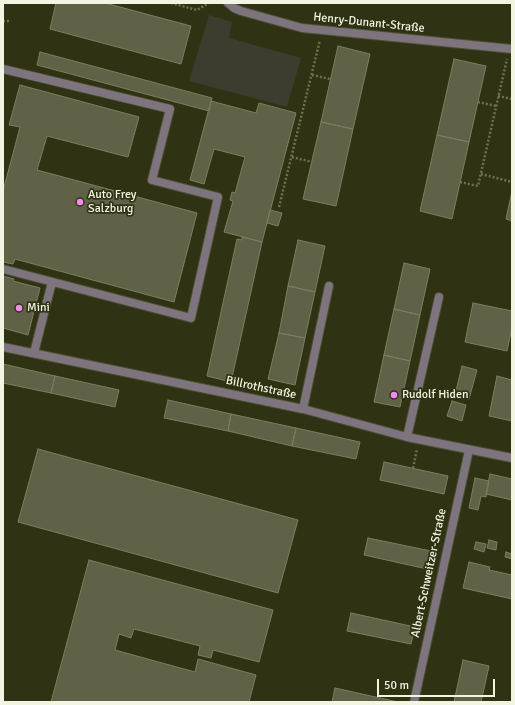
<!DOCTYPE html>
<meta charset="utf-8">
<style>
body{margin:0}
#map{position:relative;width:515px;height:705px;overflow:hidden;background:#303214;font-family:Signika,sans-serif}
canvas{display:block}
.frame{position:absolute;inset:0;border:4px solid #f3f5e3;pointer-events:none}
.scale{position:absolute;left:377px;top:679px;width:118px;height:18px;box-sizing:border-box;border:2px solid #f3f5e3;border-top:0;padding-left:5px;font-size:12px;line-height:14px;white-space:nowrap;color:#f3f5e3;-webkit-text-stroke:3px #303214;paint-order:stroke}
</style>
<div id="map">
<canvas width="515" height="705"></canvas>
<div class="frame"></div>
<div class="scale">50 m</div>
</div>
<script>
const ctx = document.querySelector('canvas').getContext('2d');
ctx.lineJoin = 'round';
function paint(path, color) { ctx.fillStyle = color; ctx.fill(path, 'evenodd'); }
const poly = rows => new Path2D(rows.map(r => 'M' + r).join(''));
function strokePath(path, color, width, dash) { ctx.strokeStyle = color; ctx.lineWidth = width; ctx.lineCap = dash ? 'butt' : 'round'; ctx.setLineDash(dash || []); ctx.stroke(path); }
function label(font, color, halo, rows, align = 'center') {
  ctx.font = font + ' Signika,sans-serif'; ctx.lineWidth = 3.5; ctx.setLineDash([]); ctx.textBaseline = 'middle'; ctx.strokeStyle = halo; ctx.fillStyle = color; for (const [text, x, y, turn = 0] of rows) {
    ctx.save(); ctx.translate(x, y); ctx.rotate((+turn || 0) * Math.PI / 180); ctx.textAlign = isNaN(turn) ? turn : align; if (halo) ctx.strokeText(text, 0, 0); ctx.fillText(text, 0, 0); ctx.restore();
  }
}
const green = poly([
 [209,15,232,22,229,38,301,58,287,107,189,81]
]);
const building = poly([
 [56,3,105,3,191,26,181,64,50,29,56,3],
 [338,46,370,54,353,129,321,122,338,46],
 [40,52,212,98,209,111,37,65,40,52],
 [454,59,486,66,469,142,437,135,454,59],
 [20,85,139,117,128,157,47,136,37,170,197,213,174,302,15,259,13,264,3,262,3,191,20,127,9,125,20,85],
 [211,101,256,113,259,103,296,113,262,242,224,232,233,201,230,200,232,192,235,193,245,157,214,149,204,184,190,180,211,101],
 [321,122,353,129,336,206,303,199,321,122],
 [437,135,469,142,452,219,420,211,437,135],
 [512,191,512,221,506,219,512,191],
 [270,210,282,213,278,226,267,223,270,210],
 [242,237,262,242,231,382,207,376,237,239,242,240,242,237],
 [298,240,325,246,315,292,288,286,298,240],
 [404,263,430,269,420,315,394,309,404,263],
 [3,276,14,279,13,281,40,288,28,335,3,328,3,276],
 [288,286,315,292,305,338,279,333,288,286],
 [473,303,512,311,512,327,507,351,465,342,473,303],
 [394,309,420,315,410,361,384,355,394,309],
 [279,333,305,338,295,385,268,379,279,333],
 [384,355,410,361,400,407,374,402,384,355],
 [3,364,55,376,51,393,3,383,3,364],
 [462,366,477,370,469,399,455,395,462,366],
 [55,376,119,390,115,407,51,393,55,376],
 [497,376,512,380,512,421,489,416,497,376],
 [168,400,231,414,228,431,164,418,168,400],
 [452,401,466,405,462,421,447,416,452,401],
 [231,414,296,428,292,446,228,431,231,414],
 [296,428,360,442,356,459,292,446,296,428],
 [38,449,298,520,278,593,18,522,38,449],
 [384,462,448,476,444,494,380,480,384,462],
 [490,474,512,479,512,500,486,494,490,474],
 [475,478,489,481,486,497,481,496,478,510,469,508,475,478],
 [368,538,431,551,427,569,364,555,368,538],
 [489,540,497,542,496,550,487,548,489,540],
 [476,542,486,544,484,552,474,549,476,542],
 [506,552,512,554,512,559,505,557,506,552],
 [89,560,273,610,259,662,213,650,211,658,198,655,200,646,134,629,131,638,119,634,115,650,195,672,198,659,256,675,249,702,51,702,89,560],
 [469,562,490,567,489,570,512,575,512,599,463,588,469,562],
 [351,613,415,627,411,644,347,631,351,613],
 [463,660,489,666,481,702,454,702,463,660],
 [335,688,398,702,332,702,335,688]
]);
const path = poly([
 [171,3,197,10,209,3],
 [3,21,10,21],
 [312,75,330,79],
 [498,96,512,99],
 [478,102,496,106],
 [292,157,312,162],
 [481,174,512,182],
 [460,182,478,186,507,59],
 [279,207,320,40],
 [413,468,417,449]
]);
const service = poly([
 [3,69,170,109,152,180,218,197,191,318,3,269],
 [34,353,52,282],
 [303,409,329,286],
 [407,437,439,297]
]);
const minor = poly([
 [228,3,234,8,241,11,302,28,512,49],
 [3,347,303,409,407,437,512,458],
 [414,702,469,450]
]);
const markers = [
 [80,202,4,"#f489f0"],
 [19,308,4,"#f489f0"],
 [394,395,4,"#f489f0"]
];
const streetNames = [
 ["Henry-Dunant-Straße",369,23,6],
 ["Billrothstraße",261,388,12],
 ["Albert-Schweitzer-Straße",429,573,-78]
];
const poiNames = [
 ["Auto Frey",88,195],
 ["Salzburg",88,209],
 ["Mini",27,308],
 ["Rudolf Hiden",402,395]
];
paint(green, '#3c3d2e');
paint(building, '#606248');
strokePath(building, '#7c7f5e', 1);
strokePath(service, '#4b4d31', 10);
strokePath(minor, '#4b4d31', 10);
strokePath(path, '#6f7157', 2.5, [2, 2]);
strokePath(service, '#7e747d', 8);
strokePath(minor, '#7e747d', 8);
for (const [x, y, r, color] of markers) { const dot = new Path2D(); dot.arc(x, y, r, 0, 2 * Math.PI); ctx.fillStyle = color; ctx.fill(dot); strokePath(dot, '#303214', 1.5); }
label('12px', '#f3f5e3', '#303214', streetNames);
label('12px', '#f3f5e3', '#303214', poiNames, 'left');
</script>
